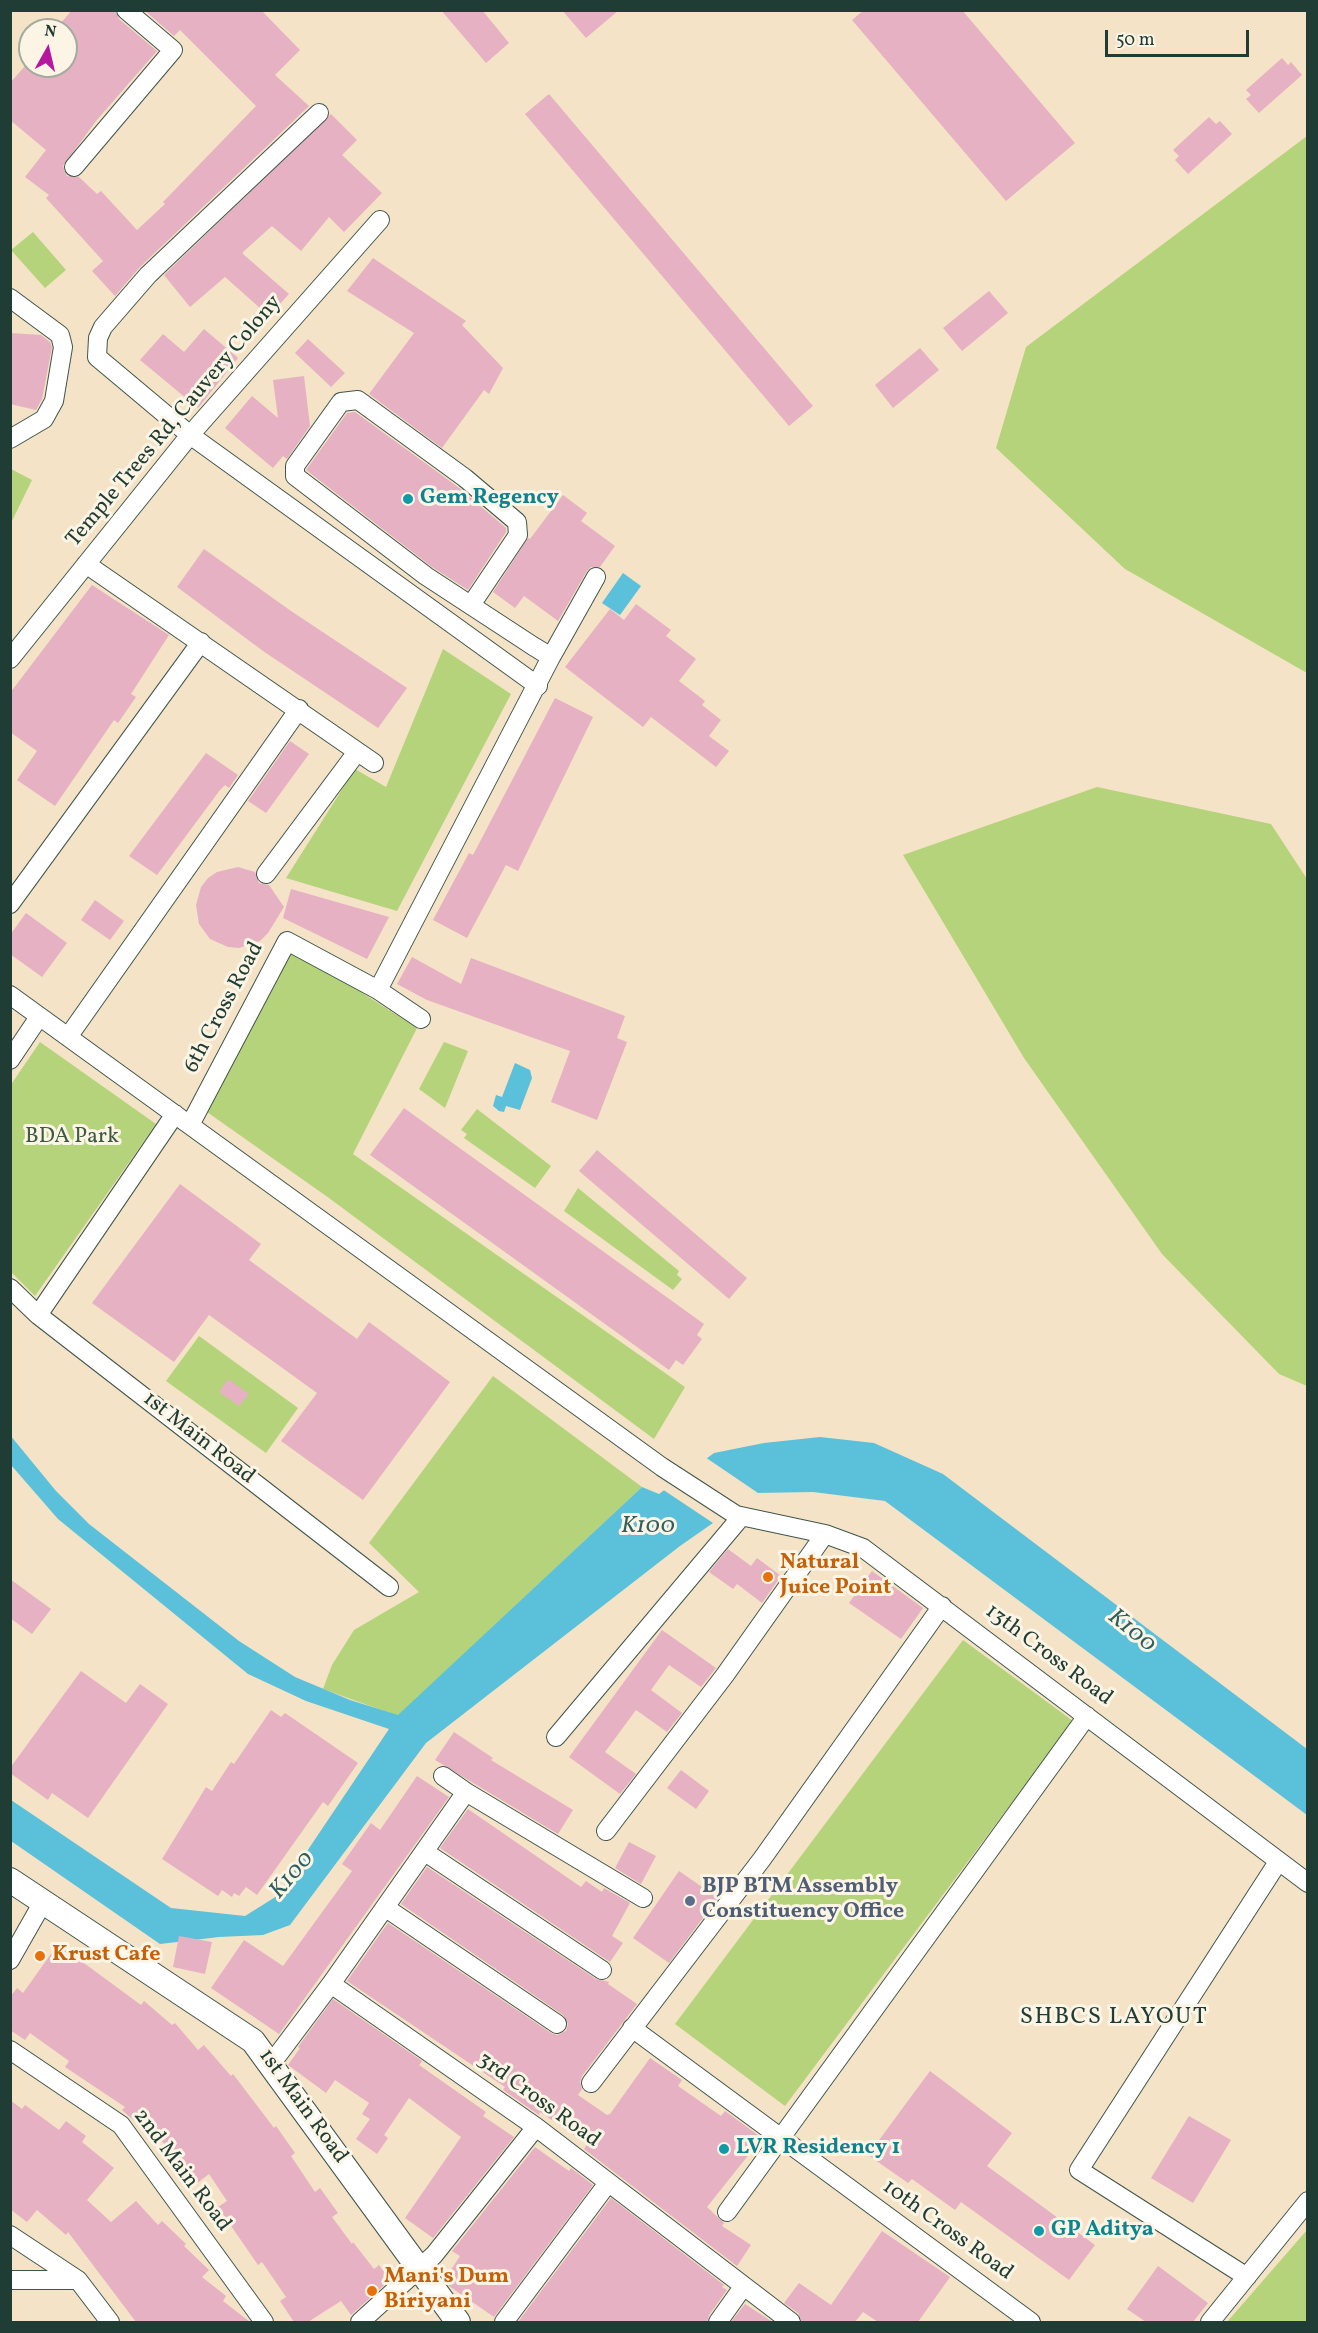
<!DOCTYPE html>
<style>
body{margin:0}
#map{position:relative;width:1318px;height:2333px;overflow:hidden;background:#f4e3c6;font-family:Vollkorn,serif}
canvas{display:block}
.frame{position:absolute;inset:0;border:12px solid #1f3d34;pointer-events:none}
.north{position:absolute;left:18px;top:18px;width:60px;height:60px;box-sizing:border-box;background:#fcf5e5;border:2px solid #a4ab9e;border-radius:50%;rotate:8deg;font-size:16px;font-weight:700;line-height:24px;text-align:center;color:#1f3d34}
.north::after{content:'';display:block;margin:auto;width:21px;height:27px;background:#b5179e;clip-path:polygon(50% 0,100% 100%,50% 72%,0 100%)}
.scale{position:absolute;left:1105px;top:30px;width:144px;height:27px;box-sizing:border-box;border:3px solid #1f3d34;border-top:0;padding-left:8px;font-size:18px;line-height:21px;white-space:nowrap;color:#1f3d34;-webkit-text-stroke:4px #fcf5e5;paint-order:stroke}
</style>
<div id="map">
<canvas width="1318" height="2333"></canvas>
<div class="frame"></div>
<div class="north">N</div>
<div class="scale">50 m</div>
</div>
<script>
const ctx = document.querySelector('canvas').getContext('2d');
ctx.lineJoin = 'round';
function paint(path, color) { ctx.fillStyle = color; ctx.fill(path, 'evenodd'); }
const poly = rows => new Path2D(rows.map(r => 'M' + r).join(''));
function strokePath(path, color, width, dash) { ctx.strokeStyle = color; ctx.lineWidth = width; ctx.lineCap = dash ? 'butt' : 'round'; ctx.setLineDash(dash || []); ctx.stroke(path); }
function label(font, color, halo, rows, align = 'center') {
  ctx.font = font + ' Vollkorn,serif'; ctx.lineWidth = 6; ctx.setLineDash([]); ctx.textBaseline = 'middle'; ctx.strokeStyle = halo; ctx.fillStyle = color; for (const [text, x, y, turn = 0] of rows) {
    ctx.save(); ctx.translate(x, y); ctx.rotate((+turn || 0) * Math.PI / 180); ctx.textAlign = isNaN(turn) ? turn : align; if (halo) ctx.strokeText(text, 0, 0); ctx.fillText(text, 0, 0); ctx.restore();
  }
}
const green = poly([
 [1307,136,1307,673,1125,569,996,448,1026,347],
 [33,232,66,270,45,288,11,250],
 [11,469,32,480,11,523],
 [443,649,511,694,397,911,286,878,355,769,386,787],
 [1097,787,1271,824,1307,879,1307,1386,1279,1374,1162,1254,1024,1058,903,855],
 [291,954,353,987,417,1028,353,1154,685,1387,654,1439,329,1198,207,1112],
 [40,1042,156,1124,35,1296,11,1272,10,1086],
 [444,1042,468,1051,445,1108,419,1089],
 [477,1109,551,1166,535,1188,464,1138,467,1134,461,1130],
 [578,1188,679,1271,677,1275,682,1279,673,1290,564,1211],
 [199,1336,298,1408,266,1453,166,1381],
 [493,1376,642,1487,398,1716,323,1689,332,1665,354,1630,419,1592,369,1543],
 [963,1640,1073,1721,785,2106,675,2024],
 [1307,2230,1307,2322,1227,2322]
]);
const water = poly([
 [623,573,641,586,620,615,602,603],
 [515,1063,530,1070,532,1078,520,1110,506,1106,504,1112,499,1111,493,1106,496,1095,502,1097],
 [10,1435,56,1491,89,1524,239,1641,295,1677,350,1700,398,1715,642,1487,659,1494,714,1453,764,1443,820,1437,874,1443,943,1474,1307,1749,1307,1815,885,1501,813,1492,756,1493,680,1546,426,1743,290,1925,263,1935,219,1937,160,1944,11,1841,11,1800,171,1908,245,1916,277,1896,389,1729,306,1701,248,1674,58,1519,11,1465]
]);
const pier = poly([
 [705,1457,761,1495,716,1525,662,1489]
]);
const building = poly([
 [72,10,115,10,119,19,157,51,96,121,63,166,67,176,79,177,97,194,101,191,137,230,165,204,163,202,256,106,180,30,174,36,144,10,261,10,300,50,275,75,309,106,140,267,115,296,92,271,103,261,46,198,49,195,25,177,46,150,10,120,10,83,25,66,66,66,66,30,55,30],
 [441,10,482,10,509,43,486,63],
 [562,10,619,10,586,38],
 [864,10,962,10,1075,143,1006,201,852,20],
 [1282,58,1288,65,1291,62,1302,75,1259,113,1246,99,1251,95,1246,90],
 [549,94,813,406,789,426,525,114],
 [331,114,357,140,342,155,382,193,344,232,329,217,301,251,272,226,243,252,243,254,289,294,269,316,225,277,190,307,164,275],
 [1209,117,1216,124,1220,121,1232,134,1188,174,1175,160,1179,156,1173,150],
 [373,258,466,321,462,325,503,368,489,394,484,390,442,448,369,394,414,333,347,291],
 [989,291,1008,313,962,351,943,328],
 [204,329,238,358,198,408,140,360,163,334,184,352],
 [10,333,41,335,50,342,52,347,42,399,36,410,10,404],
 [308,339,345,373,331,387,295,353],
 [920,348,939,370,893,408,875,385],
 [304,376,310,426,287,459,283,456,273,468,225,428,252,396,278,418,273,380],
 [355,412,458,487,506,528,506,532,468,590,432,567,306,470,347,413],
 [563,495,587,513,581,521,615,546,600,567,591,567,587,571,558,621,524,596,515,608,493,592,528,538,530,539],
 [204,549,291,611,407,688,378,728,263,651,177,587],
 [92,585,169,635,131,694,136,697,118,723,114,720,55,806,17,780,37,751,10,732,10,693],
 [636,604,671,630,666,636,696,659,679,681,705,701,702,705,721,720,709,736,729,751,716,767,651,717,643,727,565,667,610,609,624,620],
 [555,698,593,717,518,871,506,865,467,938,433,920,469,853,473,855],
 [290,741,309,754,266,813,248,801],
 [206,753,238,775,229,788,225,785,220,790,157,875,129,856],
 [238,867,255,872,259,883,269,885,284,907,268,933,260,941,239,948,228,947,210,939,199,924,196,905,201,887,208,878,217,872],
 [291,889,389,917,367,959,283,918],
 [95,900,124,921,110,940,81,920],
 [26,913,67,943,42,977,10,954,10,935],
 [412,957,461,984,471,958,625,1016,617,1038,627,1042,597,1120,551,1102,570,1051,427,1000,397,984],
 [404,1108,704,1324,697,1335,702,1339,683,1365,676,1360,669,1370,370,1155],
 [597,1150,747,1278,729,1299,579,1171],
 [180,1184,261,1244,249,1260,357,1339,369,1322,450,1382,363,1500,281,1441,317,1393,209,1315,174,1362,92,1303],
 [228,1379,249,1394,239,1406,219,1392],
 [728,1549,751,1566,757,1558,781,1576,762,1603,737,1584,733,1589,709,1572],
 [872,1571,923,1608,901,1639,849,1603],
 [10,1579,51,1609,32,1634,10,1618],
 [662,1630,716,1668,701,1687,669,1665,651,1690,682,1713,667,1732,636,1710,605,1752,636,1774,620,1794,569,1757],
 [81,1671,126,1703,140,1684,168,1704,88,1818,52,1793,48,1800,10,1773,10,1768],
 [271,1710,281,1717,285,1713,358,1763,328,1806,323,1802,257,1895,246,1887,239,1896,234,1893,232,1897,222,1890,218,1896,162,1859,206,1787,212,1791,231,1762,234,1764],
 [454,1732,493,1758,491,1760,573,1810,558,1834,435,1760],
 [681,1770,709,1791,696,1809,667,1788],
 [417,1776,449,1797,279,2034,211,1988,244,1940,283,1966,352,1871,342,1864,371,1823,380,1830],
 [468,1809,581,1887,586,1881,602,1892,604,1888,630,1903,612,1936,623,1943,610,1962,440,1848],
 [629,1842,656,1856,641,1884,615,1868],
 [427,1867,596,1979,609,1982,608,1984,637,2004,582,2076,580,2082,582,2089,578,2095,607,2115,610,2114,650,2058,682,2080,678,2086,721,2116,725,2111,762,2138,707,2207,724,2223,722,2226,751,2245,737,2266,584,2149,587,2144,540,2112,539,2115,503,2090,505,2087,347,1981,388,1923,551,2033,557,2035,566,2031,568,2024,563,2015,401,1904],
 [679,1871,718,1898,669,1963,633,1938],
 [179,1936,212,1942,205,1974,173,1967],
 [58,1944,141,2005,144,2001,172,2025,175,2023,198,2050,204,2045,231,2076,233,2074,274,2128,276,2126,295,2153,291,2156,315,2192,320,2188,338,2213,332,2217,352,2244,353,2242,374,2269,379,2265,390,2280,351,2315,341,2301,308,2322,294,2322,280,2301,286,2297,262,2262,258,2265,218,2207,227,2201,209,2174,196,2184,177,2161,180,2159,152,2132,150,2135,122,2110,125,2107,65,2067,69,2061,30,2033,25,2040,10,2030,10,1997,17,1988,23,1993],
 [333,1999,422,2061,419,2065,486,2112,483,2116,514,2137,433,2238,405,2218,461,2137,409,2098,384,2135,388,2138,377,2154,356,2139,370,2119,362,2114,369,2103,335,2080,326,2093,288,2065,300,2048,298,2047],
 [930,2071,1012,2133,987,2166,1095,2245,1069,2280,961,2202,955,2210,912,2179,908,2183,868,2155],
 [10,2100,22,2109,25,2105,59,2130,66,2121,86,2136,82,2142,114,2168,87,2200,111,2222,136,2201,158,2225,162,2221,186,2244,184,2246,209,2270,202,2277,226,2296,223,2301,250,2322,136,2322,68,2232,66,2235,37,2210,27,2222,10,2209],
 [1189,2116,1231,2140,1193,2203,1151,2178],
 [535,2147,569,2171,571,2168,593,2185,494,2317,449,2286,445,2279,460,2256,452,2251],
 [611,2198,724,2285,722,2287,727,2290,709,2315,707,2322,518,2322],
 [882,2231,950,2277,918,2322,878,2322,863,2312,855,2322,802,2322,798,2313,784,2303,799,2283,831,2305],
 [1158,2266,1208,2303,1193,2322,1146,2322,1127,2309],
 [745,2304,771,2321,773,2322,731,2322]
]);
const street = poly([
 [319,113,148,275,103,327,98,338,97,357,190,435,538,686],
 [74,167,173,50,126,10],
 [10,298,60,335,63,347,54,401,44,419,10,439],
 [86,564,374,763],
 [551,657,596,577],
 [10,659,190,435,380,220],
 [266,874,357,752],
 [10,904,201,642],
 [378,990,551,657,533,646,426,576,295,476,295,466,341,402,358,400,465,478,517,522,518,535,471,605],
 [10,995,662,1467,736,1515,825,1534,863,1548,1308,1883],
 [68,1037,299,709],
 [10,1060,39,1017],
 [190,1125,287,941,378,990,421,1019],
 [10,1288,38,1315,389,1587],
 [38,1315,175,1114],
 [556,1737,741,1517],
 [443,1776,466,1792],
 [606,1831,725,1675,825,1534],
 [425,1852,602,1970],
 [386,1908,557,2024],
 [10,1960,43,1902],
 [331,1984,466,1792,643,1898],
 [632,2028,1031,2322],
 [10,2050,121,2125,264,2322],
 [271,2064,331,1984,536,2127,791,2322],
 [591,2083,762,1859,942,1606],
 [727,2212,1087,1716],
 [10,2235,78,2280,110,2322],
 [1247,2277,1079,2170,1278,1862],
 [10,2280,78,2280],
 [360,2322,434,2255,536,2127],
 [504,2322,608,2183],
 [718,2322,743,2287],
 [1210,2322,1308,2201]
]);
const secondary = poly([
 [10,1880,253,2041,458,2322]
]);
const markers = [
 [408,499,6,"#0f9aa8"],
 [768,1577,6,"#e8710a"],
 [690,1901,6,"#5c6f8a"],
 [40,1956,6,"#e8710a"],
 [724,2149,6,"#0f9aa8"],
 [1039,2231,6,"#0f9aa8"],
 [372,2291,6,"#e8710a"]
];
const streetNames = [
 ["Temple Trees Rd, Cauvery Colony",175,422,-50],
 ["6th Cross Road",225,1008,-62],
 ["1st Main Road",198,1439,38],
 ["13th Cross Road",1048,1656,37],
 ["3rd Cross Road",538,2101,36],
 ["1st Main Road",302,2107,54],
 ["2nd Main Road",181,2171,53],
 ["10th Cross Road",947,2231,36]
];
const cultureNames = [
 ["Gem Regency",420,499],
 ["LVR Residency 1",736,2149],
 ["GP Aditya",1051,2231]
];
const parkNames = [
 ["BDA Park",72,1138]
];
const foodNames = [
 ["Natural",780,1564],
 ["Juice Point",780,1589],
 ["Krust Cafe",52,1956],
 ["Mani's Dum",384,2278],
 ["Biriyani",384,2303]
];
const serviceNames = [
 ["BJP BTM Assembly",702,1888],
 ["Constituency Office",702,1913]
];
const waterNames = [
 ["K100",648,1528],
 ["K100",1131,1632,39],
 ["K100",293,1876,-50]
];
const neighbourhoodNames = [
 ["SHBCS LAYOUT",1114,2019]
];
paint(green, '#b5d37a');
paint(water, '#5bc0d9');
paint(pier, '#f4e3c6');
paint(building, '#e6b1c3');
strokePath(street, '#3f564a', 20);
strokePath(secondary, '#3f564a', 26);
strokePath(street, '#fff', 18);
strokePath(secondary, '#fff', 24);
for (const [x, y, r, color] of markers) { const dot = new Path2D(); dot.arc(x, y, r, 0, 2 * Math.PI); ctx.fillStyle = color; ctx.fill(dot); strokePath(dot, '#fcf5e5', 2); }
label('22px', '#1f3d34', '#fcf5e5', streetNames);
label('bold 22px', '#0d838f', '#fcf5e5', cultureNames, 'left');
label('22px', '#3d5b42', '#fcf5e5', parkNames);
label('bold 22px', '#c56008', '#fcf5e5', foodNames, 'left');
label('bold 22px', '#4e5e75', '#fcf5e5', serviceNames, 'left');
label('italic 24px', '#2e5e5d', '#fcf5e5', waterNames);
ctx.letterSpacing = '1.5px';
label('24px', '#1f3d34', '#fcf5e5', neighbourhoodNames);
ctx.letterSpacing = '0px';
</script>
